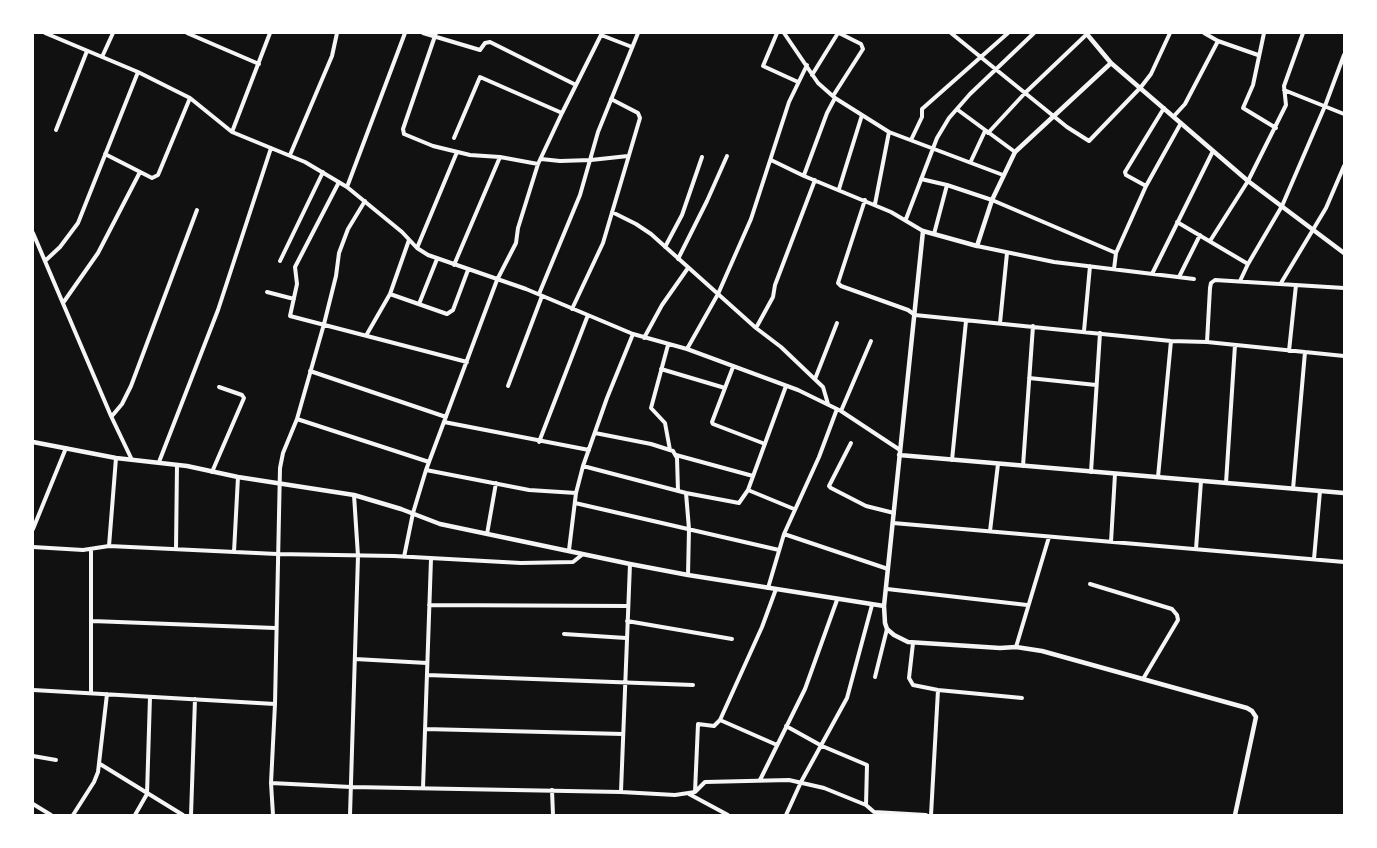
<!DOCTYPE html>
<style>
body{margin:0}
#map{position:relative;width:1377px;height:848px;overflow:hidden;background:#111;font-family:"DM Sans",sans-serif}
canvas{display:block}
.frame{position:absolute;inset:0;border:34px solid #fff;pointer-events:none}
</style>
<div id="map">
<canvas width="1377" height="848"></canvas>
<div class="frame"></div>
</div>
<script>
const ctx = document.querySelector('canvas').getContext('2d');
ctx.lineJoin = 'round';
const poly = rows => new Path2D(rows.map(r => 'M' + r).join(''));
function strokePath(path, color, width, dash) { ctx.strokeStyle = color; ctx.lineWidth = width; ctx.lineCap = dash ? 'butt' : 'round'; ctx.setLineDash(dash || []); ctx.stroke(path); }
const minor = poly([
 [45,33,138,72,190,98,232,132,305,162,347,187,402,232,417,248,428,255,526,289,633,334,687,349,798,390,841,411,900,450],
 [187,33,259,64],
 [423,33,480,50,485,43,490,42,576,85],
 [436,33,403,129,404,134,433,146,470,155,500,157,538,164],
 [777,33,763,66,798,82],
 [784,33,818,83,835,98,889,132,875,204],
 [951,33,1067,127,1089,141,1141,87,1151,74,1170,33],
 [1204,33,1218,41,1258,55],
 [1264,33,1253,85,1243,108,1276,128],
 [601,35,632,47],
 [102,57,113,33],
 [812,75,838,33],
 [1284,90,1344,114],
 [833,96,863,49,861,44,839,33],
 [958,110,1015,152],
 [1174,116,1185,104,1218,41],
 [56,130,87,51],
 [232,132,270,33],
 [889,132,1003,175],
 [988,133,1025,93,1087,34],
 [454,138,480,77,562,113],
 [911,140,922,117,922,109,1008,33],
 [105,154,152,178,158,175,190,98],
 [290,155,332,56,337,33],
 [541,159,560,161,591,160,628,156],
 [771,160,804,176,891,212,923,231],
 [971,161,985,131],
 [804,175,827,113,835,98],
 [921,179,947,185],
 [339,182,295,267,297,284,290,316,467,362],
 [1146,186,1126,175,1125,172,1164,108],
 [347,187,405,33],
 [839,189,862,115],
 [865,200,838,283,841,286,908,310,915,315,1171,341,1207,342,1344,356],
 [612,212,636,224,651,234,756,328,781,347,823,387,828,404],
 [906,219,937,138,949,118,970,94,1034,33],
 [1177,222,1248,264],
 [33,233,111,416,132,460],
 [934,234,947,185,992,200,1116,253,1114,269],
 [1210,241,1248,181,1286,105,1284,86,1303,33],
 [977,246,1054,262,1194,279],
 [665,247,682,215,702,157],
 [417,248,457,152],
 [1116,253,1146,186,1181,123],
 [678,259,707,201,727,156],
 [45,261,60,247,78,223,138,72],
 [280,261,323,172],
 [454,265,500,157],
 [1152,274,1213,151],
 [1179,277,1200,235],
 [1240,281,1248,264,1282,206,1325,106,1344,55],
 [1281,283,1326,208,1344,166],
 [267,292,294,299],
 [390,294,447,314,453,310,468,270],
 [539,294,580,195,598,132,638,33],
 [63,303,98,253,140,172],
 [419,304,437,259],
 [572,309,603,243,640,118,638,113,611,99],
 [1000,323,1007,253],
 [756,328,773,297,775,285,815,180],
 [1084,331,1090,266],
 [367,334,390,294,409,240],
 [644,338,662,305,688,268],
 [1207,342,1210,288,1211,283,1215,280,1344,288],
 [668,345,651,408,665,423,670,450],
 [687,349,718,294,751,219,789,102,807,65],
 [1289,351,1296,285],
 [733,367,712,422,713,424,765,444],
 [661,369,725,388],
 [310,371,446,417],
 [1029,378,1096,385],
 [815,379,837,323],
 [508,386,542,296],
 [841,411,871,341],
 [112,416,122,404,131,386,197,210],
 [297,419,429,462],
 [444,422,589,450],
 [595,433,651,444,673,451,677,458,678,491],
 [539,442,588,315],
 [851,443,829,486,831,488,866,506,894,513],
 [676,455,753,476],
 [952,460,966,321],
 [159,462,218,310,271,148],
 [583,466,686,493,739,503,748,490,786,386],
 [1023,466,1033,326],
 [426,470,529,490,576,493],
 [212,472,244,398,242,395,219,387],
 [1091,472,1100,333],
 [1158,477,1171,341],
 [1226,483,1235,345],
 [1293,489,1305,352],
 [748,490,794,509],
 [686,493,689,529,688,575],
 [575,503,779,550],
 [893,523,1344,562],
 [33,529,66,448],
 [990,531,998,464],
 [487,534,496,483],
 [784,534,888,569],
 [1111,542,1115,474],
 [109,546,116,458],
 [33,547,83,550,109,546,277,554,394,556,521,563,573,562,583,554],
 [176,549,177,465],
 [1196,549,1201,481],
 [569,550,576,493,583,466,607,398,633,334],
 [234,552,238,477],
 [404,557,413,513,426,470,497,280,516,243,518,228,538,164,562,113,602,33],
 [1314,559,1320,491],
 [1090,584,1172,609,1177,615,1178,620,1143,679],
 [768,588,784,534,819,457,837,409],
 [887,589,1027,605],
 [429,605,628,606],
 [92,621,275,628],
 [627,621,732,639],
 [564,634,626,638],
 [913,643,909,678,913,685,938,690,1022,698],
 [1016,647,1049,537],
 [355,659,427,663],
 [427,675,693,685],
 [875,677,887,629],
 [33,690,275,704],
 [91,693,91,549],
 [720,720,777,745],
 [786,726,822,746,867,765,866,805],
 [425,729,623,734],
 [33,756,56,760],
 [100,764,183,815],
 [760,780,805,689,837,600],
 [271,783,351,787,621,792,675,795,695,792,705,782,789,780,824,788,866,805,874,812,926,815],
 [423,788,431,559],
 [552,790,553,815],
 [621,791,630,564],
 [695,792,698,724,714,726,720,720,762,627,776,589],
 [689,794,728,815],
 [33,804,51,815],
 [73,815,94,782,98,772,107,694],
 [135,815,147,794,150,697],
 [191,815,195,699],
 [273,815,271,783,275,704,280,468,283,453,297,419,324,324,336,276,339,253,348,229,365,201],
 [350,815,358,556,354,495],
 [786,815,801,782,847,698,872,605],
 [931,815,938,690]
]);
const tertiary = poly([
 [1086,33,1111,63,1248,181,1344,253],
 [1111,63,1015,152,992,200,977,246,923,231,884,606,885,623,887,629,894,635,908,642,1000,648,1016,647,1042,651,1247,708,1252,711,1256,717,1235,815],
 [33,442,116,458,187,466,238,477,354,495,401,509,440,524,630,564,688,575,884,606],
 [899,455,1344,493]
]);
strokePath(minor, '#f5f5f5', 4);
strokePath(tertiary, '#f5f5f5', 4.5);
</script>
